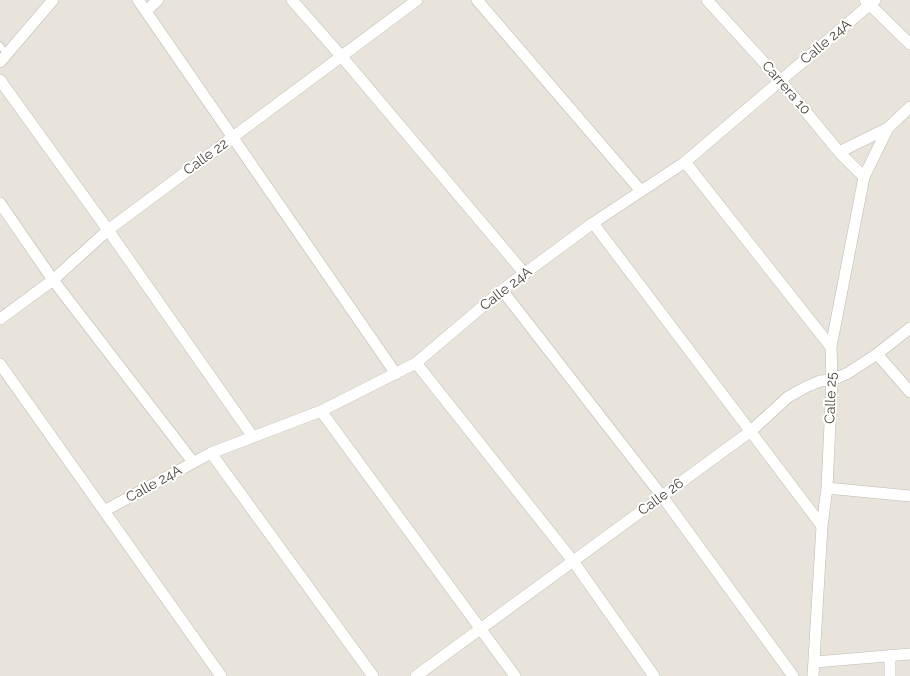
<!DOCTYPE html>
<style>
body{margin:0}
canvas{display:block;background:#f5f2ed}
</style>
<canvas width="910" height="676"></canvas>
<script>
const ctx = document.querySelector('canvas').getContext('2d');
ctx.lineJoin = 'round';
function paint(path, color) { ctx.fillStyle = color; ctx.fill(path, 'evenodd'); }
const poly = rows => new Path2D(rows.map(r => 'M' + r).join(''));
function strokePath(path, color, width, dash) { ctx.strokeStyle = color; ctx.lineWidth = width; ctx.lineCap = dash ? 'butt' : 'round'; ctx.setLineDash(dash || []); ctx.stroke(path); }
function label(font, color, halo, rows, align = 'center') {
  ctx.font = font + ' Raleway,sans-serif'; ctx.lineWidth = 4; ctx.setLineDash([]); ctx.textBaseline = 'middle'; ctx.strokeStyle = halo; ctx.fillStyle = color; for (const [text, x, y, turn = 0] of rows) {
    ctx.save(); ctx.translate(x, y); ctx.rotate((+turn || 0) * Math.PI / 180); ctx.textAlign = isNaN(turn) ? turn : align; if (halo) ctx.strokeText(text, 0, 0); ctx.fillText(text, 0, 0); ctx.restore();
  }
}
const residential = poly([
 [0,0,910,0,910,676,0,676]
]);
const service = poly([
 [0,45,6,54]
]);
const minor = poly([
 [138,0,396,374],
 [292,0,342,57,525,274],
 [477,0,641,191],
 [707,0,780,80,839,152,864,177],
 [865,0,910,44],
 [146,11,158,0],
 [0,62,53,0],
 [0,80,108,230,253,437],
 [839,152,888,128,910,107],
 [685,162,831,347],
 [0,203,53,280,193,462],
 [593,223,822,526],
 [502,290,662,496,793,676],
 [0,319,53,280,108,230,417,0],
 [877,354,910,392],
 [416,363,573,561,654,676],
 [0,364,221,676],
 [321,411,515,676],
 [211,453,373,676],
 [827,488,910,496],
 [104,511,211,453,321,411,416,363,502,290,593,223,685,162,875,0],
 [890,655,890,676],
 [815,662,910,654],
 [416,676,751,431,788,397,806,387,820,381,832,380,848,373,877,354,910,328],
 [813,676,822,526,827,488,832,380,831,347,864,177,888,128]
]);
const streetNames = [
 ["Calle 24A",826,42,-40],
 ["Carrera 10",786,88,49],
 ["Calle 22",206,157,-36],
 ["Calle 24A",506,289,-38],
 ["Calle 25",831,398,-88],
 ["Calle 24A",154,484,-29],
 ["Calle 26",661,497,-36]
];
paint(residential, '#e8e4db');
strokePath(service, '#bfbab0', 7);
strokePath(minor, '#bfbab0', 12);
strokePath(service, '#fff', 5.5);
strokePath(minor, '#fff', 11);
label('14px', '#49433b', '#fff', streetNames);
</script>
